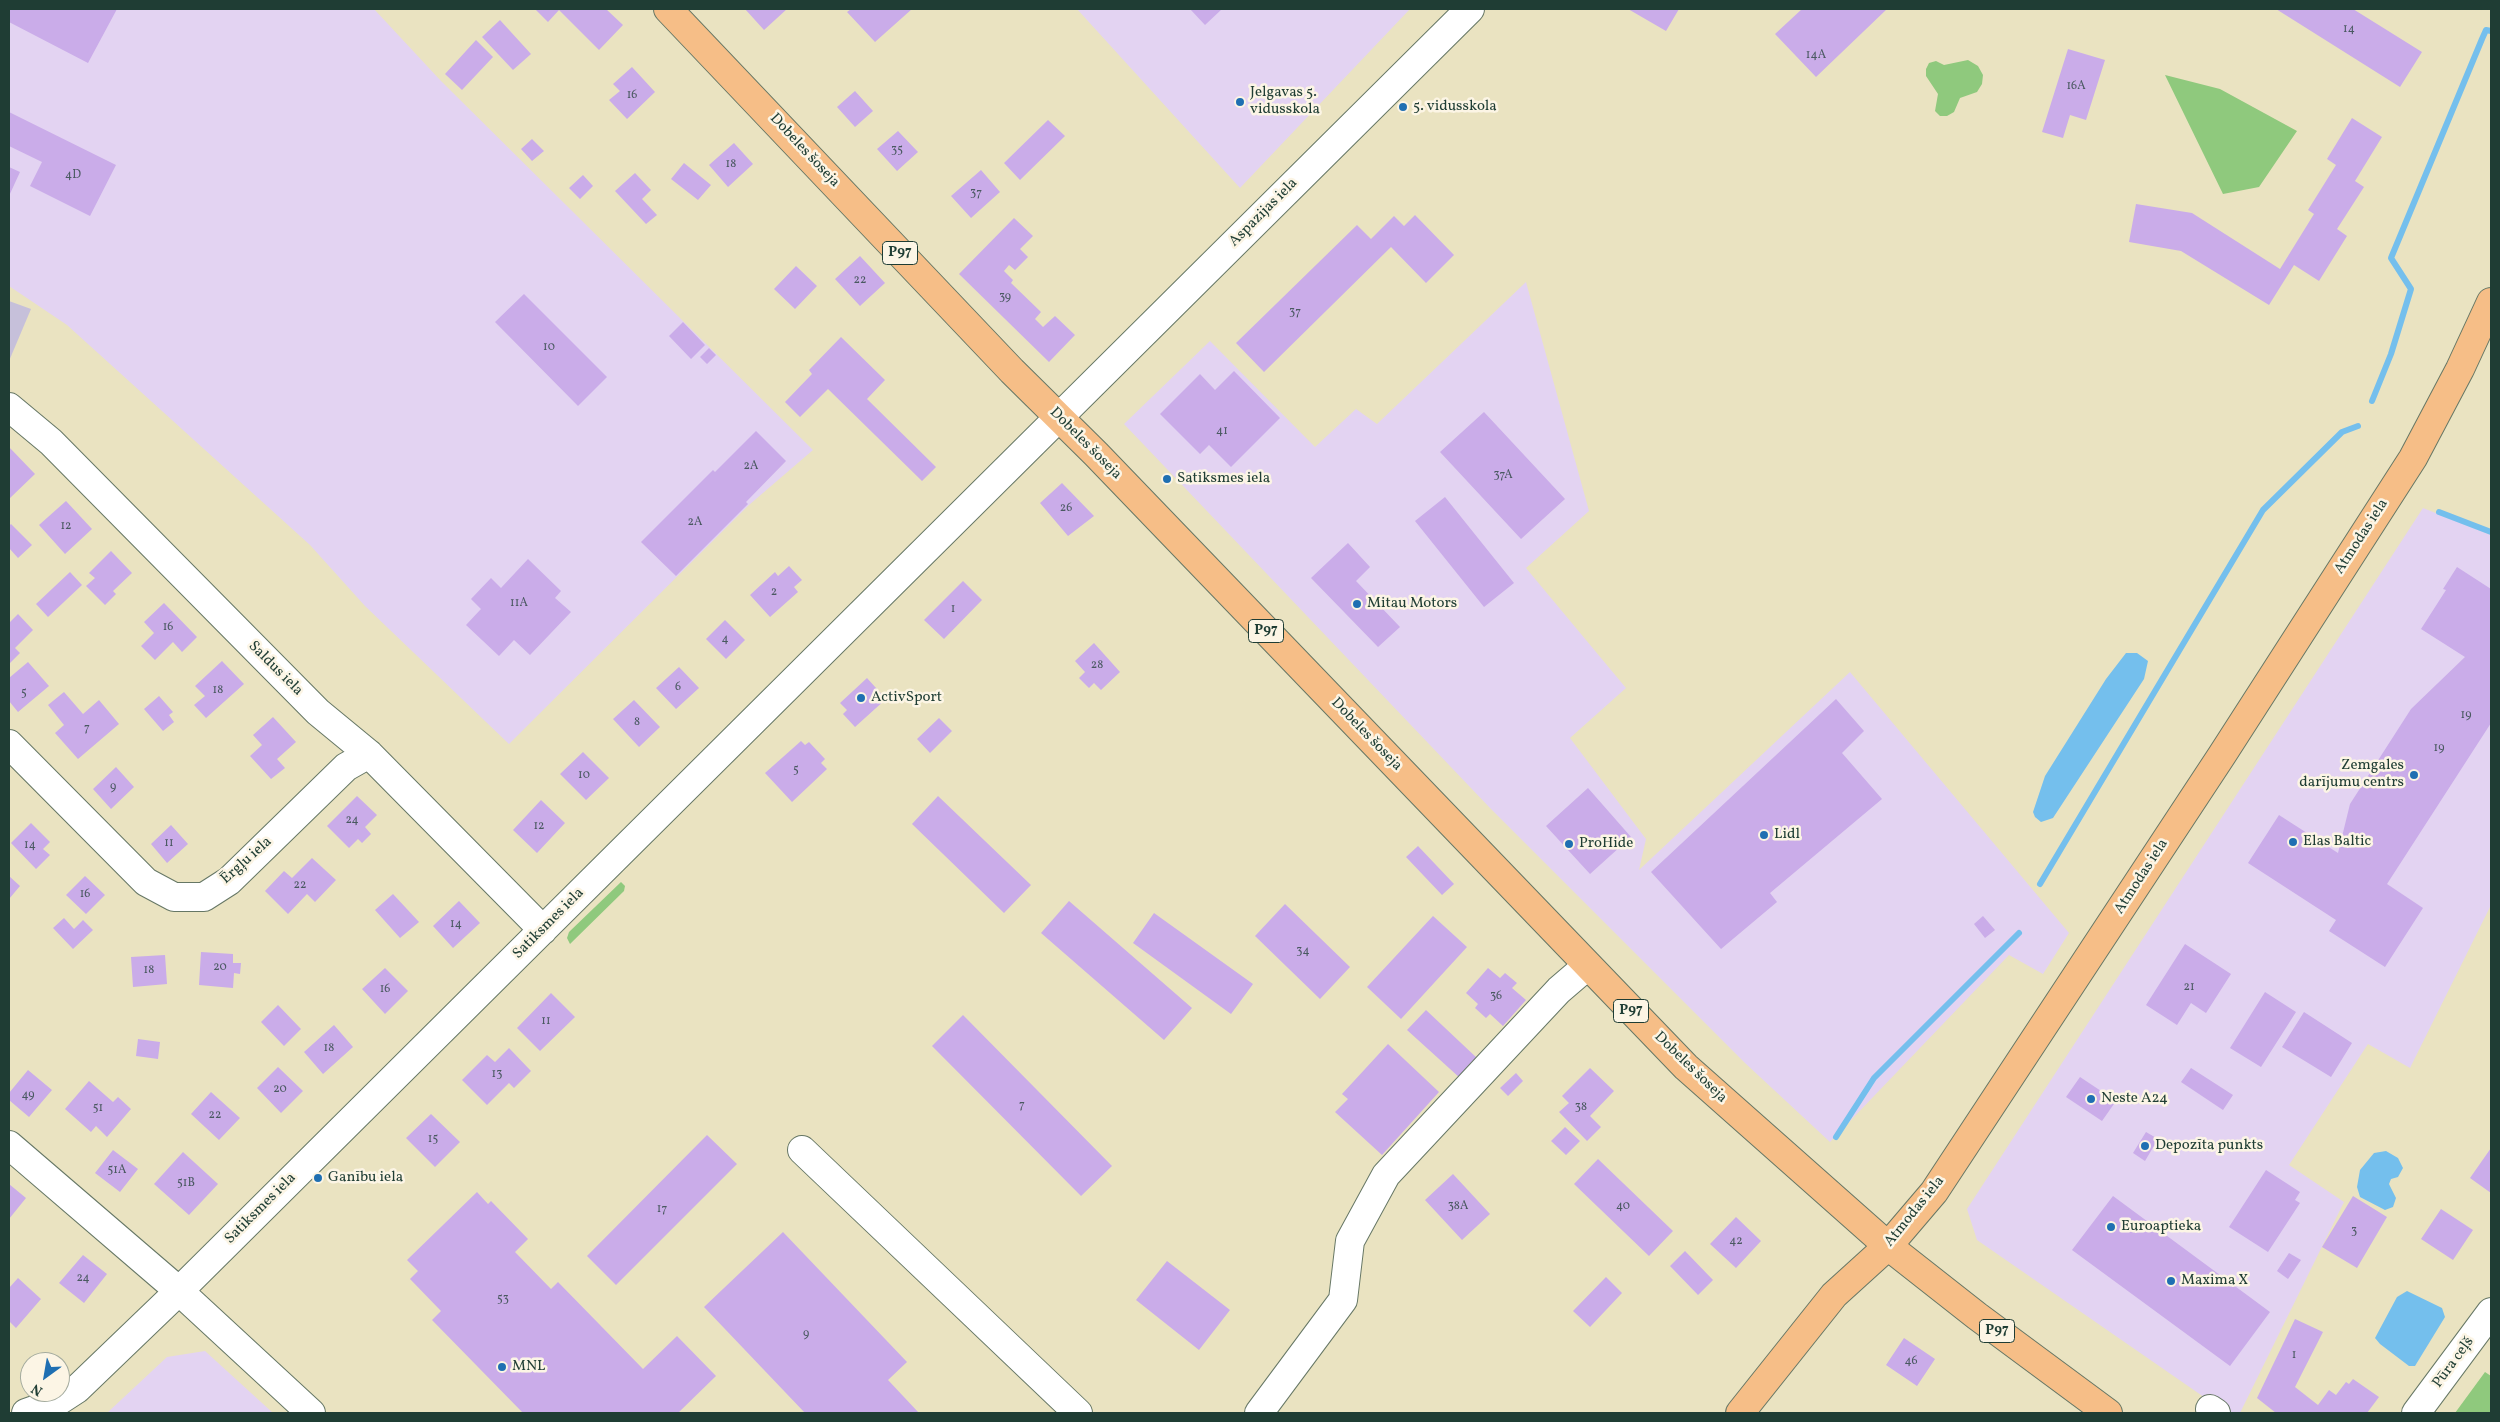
<!DOCTYPE html>
<meta charset="utf-8">
<style>
body{margin:0}
#map{position:relative;width:2500px;height:1422px;overflow:hidden;background:#eae3c1;font-family:Vollkorn,serif}
canvas{display:block}
.frame{position:absolute;inset:0;border:10px solid #1f3d34;pointer-events:none}
.north{position:absolute;left:20px;top:1352px;width:50px;height:50px;box-sizing:border-box;background:#fcf5e5;border:1px solid #a4ab9e;border-radius:50%;rotate:212deg;font-size:14px;font-weight:700;line-height:20px;text-align:center;color:#1f3d34}
.north::after{content:'';display:block;margin:auto;width:18px;height:22px;background:#1f6fb2;clip-path:polygon(50% 0,100% 100%,50% 72%,0 100%)}
</style>
<div id="map">
<canvas width="2500" height="1422"></canvas>
<div class="frame"></div>
<div class="north">N</div>
</div>
<script>
const ctx = document.querySelector('canvas').getContext('2d');
ctx.lineJoin = 'round';
function paint(path, color) { ctx.fillStyle = color; ctx.fill(path, 'evenodd'); }
const poly = rows => new Path2D(rows.map(r => 'M' + r).join(''));
function strokePath(path, color, width, dash) { ctx.strokeStyle = color; ctx.lineWidth = width; ctx.lineCap = dash ? 'butt' : 'round'; ctx.setLineDash(dash || []); ctx.stroke(path); }
function label(font, color, halo, rows, align = 'center') {
  ctx.font = font + ' Vollkorn,serif'; ctx.lineWidth = 5; ctx.setLineDash([]); ctx.textBaseline = 'middle'; ctx.strokeStyle = halo; ctx.fillStyle = color; for (const [text, x, y, turn = 0] of rows) {
    ctx.save(); ctx.translate(x, y); ctx.rotate((+turn || 0) * Math.PI / 180); ctx.textAlign = isNaN(turn) ? turn : align; if (halo) ctx.strokeText(text, 0, 0); ctx.fillText(text, 0, 0); ctx.restore();
  }
}
const built = poly([
 [9,9,374,9,441,81,813,450,749,505,509,744,365,606,310,545,67,325,9,286],
 [1077,9,1410,9,1240,188],
 [1526,282,1589,511,1526,568,1626,688,1570,738,1646,839,1639,870,1850,672,2069,933,2043,974,2009,955,1830,1142,1745,1063,1490,808,1124,424,1210,341,1315,447,1356,409,1377,424],
 [2423,508,2491,535,2491,905,2410,1068,2368,1044,2289,1165,2344,1202,2240,1413,2227,1413,1977,1240,1967,1209],
 [205,1351,273,1413,107,1413,167,1357]
]);
const industrial = poly([
 [9,301,31,309,9,361]
]);
const green = poly([
 [1968,60,1978,66,1983,75,1982,84,1977,92,1960,98,1954,112,1947,116,1940,116,1935,111,1938,94,1926,76,1926,69,1929,63,1936,61,1944,65],
 [2165,75,2220,89,2297,131,2259,187,2223,194],
 [621,882,625,886,624,891,570,944,567,938,569,932],
 [2485,1372,2491,1376,2491,1413,2455,1413]
]);
const water = poly([
 [2126,653,2137,653,2148,661,2144,679,2053,818,2041,822,2035,817,2033,812,2045,776,2106,679],
 [2386,1151,2398,1158,2403,1168,2398,1177,2391,1179,2389,1184,2396,1198,2393,1207,2385,1210,2360,1197,2357,1187,2360,1170,2374,1153],
 [2407,1291,2442,1308,2445,1317,2415,1366,2409,1366,2380,1344,2375,1338,2397,1297]
]);
const stream = poly([
 [2372,401,2391,354,2411,289,2391,258,2482,39,2486,30,2491,31],
 [2439,512,2491,532],
 [2040,884,2263,510,2342,432,2358,426],
 [1836,1137,1874,1078,2019,933]
]);
const building = poly([
 [9,9,117,9,88,63,9,22],
 [535,9,606,9,623,25,599,50,559,10,548,22],
 [745,9,787,9,764,30],
 [851,9,912,9,875,42,847,12],
 [1190,9,1222,9,1205,25],
 [1628,9,1679,9,1666,31],
 [1802,9,1887,9,1816,77,1775,34],
 [2276,9,2353,9,2422,52,2400,87],
 [500,20,531,54,513,70,482,37],
 [476,40,493,57,462,90,445,74],
 [2068,49,2105,60,2086,120,2070,115,2063,138,2042,132],
 [632,67,655,92,627,119,609,100,620,91,613,84],
 [855,91,873,111,855,127,837,107],
 [9,112,116,165,90,216,30,186,42,162,9,146],
 [2352,118,2382,137,2355,181,2364,187,2337,229,2347,236,2319,281,2294,265,2269,305,2181,251,2129,242,2136,204,2192,213,2280,269,2314,214,2308,210,2336,165,2327,159],
 [1048,120,1065,136,1020,180,1004,163],
 [898,131,918,152,897,171,877,149],
 [532,139,544,151,532,161,521,149],
 [734,143,753,164,728,187,709,165],
 [684,163,711,185,698,200,671,179],
 [9,167,20,172,9,196],
 [981,170,1000,192,971,218,951,196],
 [635,173,651,190,642,199,657,215,646,224,615,191],
 [583,175,593,186,580,199,569,188],
 [1415,215,1454,255,1426,283,1391,247,1264,372,1236,343,1357,225,1371,239,1394,216,1404,226],
 [1014,218,1033,236,1020,249,1028,257,1015,270,1009,265,1004,271,1013,280,1011,283,1041,312,1035,319,1043,327,1055,316,1075,335,1049,362,959,274],
 [860,256,885,283,860,306,835,279],
 [796,266,817,286,795,309,774,289],
 [524,294,607,377,578,406,495,322],
 [683,322,705,345,691,359,669,336],
 [841,337,885,380,867,399,936,467,922,481,828,389,800,417,785,402,812,374,809,370],
 [709,348,716,355,707,364,700,357],
 [1234,371,1280,418,1231,467,1209,445,1200,454,1160,414,1200,374,1215,390],
 [1484,412,1565,499,1521,539,1440,452],
 [756,431,786,461,746,502,748,504,676,576,641,542,713,470,715,472],
 [9,447,35,474,9,499],
 [1062,483,1094,516,1068,536,1040,503],
 [1445,497,1514,583,1484,607,1415,521],
 [66,501,92,529,65,554,39,525],
 [11,524,32,545,18,558,9,548,9,526],
 [1348,543,1370,567,1356,581,1400,627,1378,647,1311,578],
 [111,551,132,573,113,591,116,594,105,605,86,586,95,578,89,573],
 [528,559,561,591,555,598,571,612,530,655,514,640,499,656,466,625,481,609,471,599,491,578,501,588],
 [789,566,802,580,794,587,798,592,770,617,750,595,775,572,778,576],
 [2457,567,2491,589,2491,723,2387,884,2423,908,2385,967,2329,931,2336,920,2248,863,2279,815,2338,853,2350,804,2411,709,2465,657,2421,629,2446,590,2443,589],
 [70,572,82,585,48,617,36,604],
 [963,581,982,600,944,639,924,620],
 [164,603,197,637,182,652,173,642,155,660,141,646,154,633,144,622],
 [18,614,33,630,15,648,20,653,9,664,9,623],
 [725,620,745,640,726,659,706,639],
 [1094,643,1120,672,1101,690,1094,683,1089,688,1079,678,1085,672,1075,661],
 [222,661,244,684,206,718,194,705,205,696,195,686],
 [28,662,49,686,18,712,9,701,9,678],
 [679,667,699,688,676,709,656,688],
 [867,678,886,699,855,727,843,714,847,710,840,703],
 [64,692,83,714,99,700,119,724,78,759,55,733,64,725,48,705],
 [159,696,173,712,169,715,174,722,163,731,144,709],
 [1836,699,1864,731,1842,753,1882,799,1770,893,1777,902,1721,949,1651,872],
 [634,700,660,727,639,747,613,719],
 [273,717,296,742,277,759,285,768,271,779,250,756,262,745,253,735],
 [939,718,952,731,930,753,917,739],
 [801,741,805,745,809,742,825,759,821,763,827,769,792,802,765,773],
 [583,752,609,778,586,800,560,774],
 [116,767,134,787,111,809,93,789],
 [1588,788,1631,837,1590,874,1546,826],
 [357,796,377,815,365,827,371,834,362,843,358,839,349,848,327,826],
 [938,796,1031,885,1004,913,912,824],
 [541,800,565,823,537,853,513,830],
 [31,823,50,842,43,849,50,855,36,869,11,843],
 [171,825,188,844,167,863,151,844],
 [1418,846,1454,884,1442,895,1406,857],
 [312,858,336,880,315,902,307,894,288,914,265,891,284,871,292,878],
 [9,876,20,886,9,899],
 [85,876,105,895,86,914,66,895],
 [393,894,419,922,400,938,375,910],
 [459,901,480,923,453,948,433,926],
 [1069,901,1192,1008,1164,1040,1041,933],
 [1285,904,1350,967,1320,999,1255,936],
 [1154,913,1253,984,1231,1014,1133,943],
 [1433,916,1467,947,1401,1019,1367,987],
 [1983,916,1995,930,1985,938,1974,924],
 [64,918,74,929,83,920,93,930,73,949,53,928],
 [2185,944,2231,974,2206,1013,2191,1003,2177,1025,2146,1005],
 [201,952,233,954,233,963,241,963,240,974,234,973,233,988,199,985],
 [165,955,167,984,133,987,131,957],
 [385,968,408,991,385,1014,362,989],
 [1488,968,1500,978,1505,973,1517,983,1512,988,1526,1000,1503,1026,1490,1014,1486,1018,1475,1008,1478,1004,1466,993],
 [2265,992,2296,1012,2261,1067,2230,1048],
 [551,993,575,1017,540,1051,517,1028],
 [278,1005,301,1029,284,1046,261,1022],
 [1426,1010,1478,1059,1460,1078,1407,1030],
 [2304,1012,2352,1043,2331,1077,2282,1047],
 [963,1015,1112,1166,1081,1196,932,1046],
 [334,1025,353,1047,323,1074,304,1052],
 [138,1039,160,1042,158,1059,136,1056],
 [1388,1044,1439,1092,1382,1155,1335,1112,1348,1099,1342,1094],
 [509,1048,531,1071,514,1088,509,1083,487,1105,462,1080,487,1055,495,1062],
 [278,1067,303,1091,281,1113,257,1088],
 [1590,1068,1614,1091,1590,1116,1601,1127,1587,1141,1559,1112,1569,1103,1562,1096],
 [2191,1068,2233,1095,2223,1110,2181,1082],
 [28,1070,52,1090,29,1117,9,1100,9,1093],
 [1516,1073,1523,1081,1508,1096,1500,1088],
 [2080,1077,2116,1101,2102,1121,2066,1097],
 [89,1081,113,1102,118,1097,131,1109,107,1137,96,1126,91,1132,65,1109],
 [211,1092,240,1118,219,1140,191,1114],
 [431,1114,460,1142,435,1167,406,1138],
 [1565,1127,1580,1141,1566,1155,1551,1141],
 [2146,1132,2158,1139,2145,1161,2133,1153],
 [707,1135,737,1164,616,1285,587,1256],
 [2491,1148,2491,1193,2470,1178],
 [113,1150,138,1169,120,1192,95,1173],
 [183,1152,218,1184,189,1215,154,1184],
 [1598,1159,1673,1231,1649,1256,1574,1184],
 [2266,1170,2300,1192,2295,1200,2300,1203,2268,1252,2229,1227],
 [1453,1174,1490,1214,1462,1240,1425,1200],
 [9,1184,26,1198,9,1219],
 [477,1192,488,1204,491,1201,528,1239,515,1252,551,1289,558,1282,643,1369,677,1336,716,1376,678,1413,523,1413,432,1320,441,1311,410,1279,418,1271,407,1260],
 [2113,1196,2270,1312,2230,1366,2072,1250],
 [2353,1196,2387,1217,2357,1268,2322,1247],
 [2441,1209,2473,1230,2453,1260,2421,1239],
 [1736,1217,1761,1241,1736,1268,1710,1244],
 [783,1232,907,1362,888,1380,919,1413,805,1413,704,1307],
 [1685,1251,1713,1280,1698,1295,1670,1266],
 [2289,1253,2301,1260,2288,1279,2277,1271],
 [83,1255,107,1274,84,1303,59,1283],
 [1167,1261,1230,1310,1199,1350,1136,1300],
 [1606,1277,1622,1293,1590,1327,1573,1311],
 [18,1278,41,1299,16,1328,9,1321,9,1288],
 [2295,1319,2323,1332,2295,1387,2318,1405,2329,1390,2336,1395,2346,1382,2349,1384,2353,1379,2379,1397,2367,1413,2276,1413,2257,1398],
 [1904,1338,1935,1359,1917,1386,1886,1365]
]);
const minor = poly([
 [9,407,51,442,318,712,369,754,543,930],
 [9,744,146,882,174,897,204,897,229,881,346,767,369,754],
 [9,1145,179,1291,311,1413],
 [802,1150,1078,1413],
 [2210,1409,2216,1413],
 [26,1413,57,1402,77,1389,179,1291,1470,9],
 [1259,1413,1343,1300,1350,1241,1386,1175,1559,990,1587,966],
 [2416,1413,2491,1312]
]);
const major = poly([
 [668,9,1012,371,1096,454,1686,1067,1888,1246,1977,1316,2108,1413],
 [1740,1413,1834,1295,1888,1246,1934,1192,2222,755,2413,458,2460,369,2491,302]
]);
const markers = [
 [1240,102,5,"#1f6fb2"],
 [1403,107,5,"#1f6fb2"],
 [1167,479,5,"#1f6fb2"],
 [1357,604,5,"#1f6fb2"],
 [861,698,5,"#1f6fb2"],
 [2414,775,5,"#1f6fb2"],
 [1764,835,5,"#1f6fb2"],
 [2293,842,5,"#1f6fb2"],
 [1569,844,5,"#1f6fb2"],
 [2091,1099,5,"#1f6fb2"],
 [2145,1146,5,"#1f6fb2"],
 [318,1178,5,"#1f6fb2"],
 [2111,1227,5,"#1f6fb2"],
 [2171,1281,5,"#1f6fb2"],
 [502,1367,5,"#1f6fb2"]
];
const numberNames = [
 ["14",2349,30],
 ["14A",1816,56],
 ["16A",2076,87],
 ["16",632,96],
 ["35",897,151],
 ["18",731,165],
 ["4D",73,176],
 ["37",976,194],
 ["22",860,281],
 ["39",1005,298],
 ["37",1295,313],
 ["10",549,348],
 ["41",1222,432],
 ["2A",751,467],
 ["37A",1503,476],
 ["26",1066,509],
 ["2A",695,523],
 ["12",66,527],
 ["2",774,593],
 ["11A",519,604],
 ["1",953,610],
 ["16",168,628],
 ["4",725,640],
 ["28",1097,666],
 ["6",678,688],
 ["18",218,691],
 ["5",24,694],
 ["19",2466,716],
 ["8",637,723],
 ["7",87,729],
 ["19",2439,749],
 ["5",796,771],
 ["10",584,776],
 ["9",113,788],
 ["24",352,821],
 ["12",539,827],
 ["11",169,844],
 ["14",30,846],
 ["22",300,886],
 ["16",85,895],
 ["14",456,925],
 ["34",1303,952],
 ["20",220,968],
 ["18",149,971],
 ["21",2189,988],
 ["16",385,990],
 ["36",1496,997],
 ["11",546,1022],
 ["18",329,1049],
 ["13",497,1075],
 ["20",280,1090],
 ["49",28,1096],
 ["7",1022,1106],
 ["38",1581,1108],
 ["51",98,1109],
 ["22",215,1116],
 ["15",433,1140],
 ["51A",117,1171],
 ["51B",186,1184],
 ["38A",1458,1207],
 ["40",1623,1207],
 ["17",662,1210],
 ["3",2354,1232],
 ["42",1736,1242],
 ["24",83,1279],
 ["53",503,1300],
 ["9",806,1335],
 ["1",2294,1356],
 ["46",1911,1362]
];
const shields = [
 [900,253,35],
 [1266,631,35],
 [1631,1011,35],
 [1997,1331,35]
];
const shieldNames = [
 ["P97",900,253],
 ["P97",1266,631],
 ["P97",1631,1011],
 ["P97",1997,1331]
];
const poiNames = [
 ["Jelgavas 5.",1250,93],
 ["vidusskola",1250,110],
 ["5. vidusskola",1413,107],
 ["Satiksmes iela",1177,479],
 ["Mitau Motors",1367,604],
 ["ActivSport",871,698],
 ["Zemgales",2404,766,"right"],
 ["darījumu centrs",2404,783,"right"],
 ["Lidl",1774,835],
 ["Elas Baltic",2303,842],
 ["ProHide",1579,844],
 ["Neste A24",2101,1099],
 ["Depozīta punkts",2155,1146],
 ["Ganību iela",328,1178],
 ["Euroaptieka",2121,1227],
 ["Maxima X",2181,1281],
 ["MNL",512,1367]
];
const streetNames = [
 ["Dobeles šoseja",804,151,47],
 ["Aspazijas iela",1264,213,-45],
 ["Dobeles šoseja",1085,444,45],
 ["Atmodas iela",2362,537,-57],
 ["Saldus iela",275,669,45],
 ["Dobeles šoseja",1366,735,46],
 ["Ērgļu iela",247,861,-42],
 ["Atmodas iela",2142,877,-57],
 ["Satiksmes iela",549,924,-45],
 ["Dobeles šoseja",1690,1068,44],
 ["Satiksmes iela",261,1209,-45],
 ["Atmodas iela",1915,1212,-51],
 ["Pūra ceļš",2454,1363,-54]
];
paint(built, '#e3d3f2');
paint(industrial, '#c6c0da');
paint(green, '#8fc97d');
paint(water, '#74bfed');
strokePath(stream, '#74bfed', 6);
paint(building, '#caace9');
strokePath(minor, '#667765', 30);
strokePath(major, '#667765', 30);
strokePath(minor, '#fff', 28);
strokePath(major, '#f6be87', 28);
for (const [x, y, r, color] of markers) { const dot = new Path2D(); dot.arc(x, y, r, 0, 2 * Math.PI); ctx.fillStyle = color; ctx.fill(dot); strokePath(dot, '#fcf5e5', 2); }
label('12px', '#4a5961', null, numberNames);
for (const [x, y, w] of shields) { const box = new Path2D(); box.roundRect(x - w / 2, y - 11.5, w, 23, 4); ctx.fillStyle = '#fcf5e5'; ctx.fill(box); strokePath(box, '#1f3d34', 1); }
label('bold 14px', '#1f3d34', null, shieldNames);
label('15px', '#1f3d34', '#fcf5e5', poiNames, 'left');
label('15px', '#1f3d34', '#fcf5e5', streetNames);
</script>
